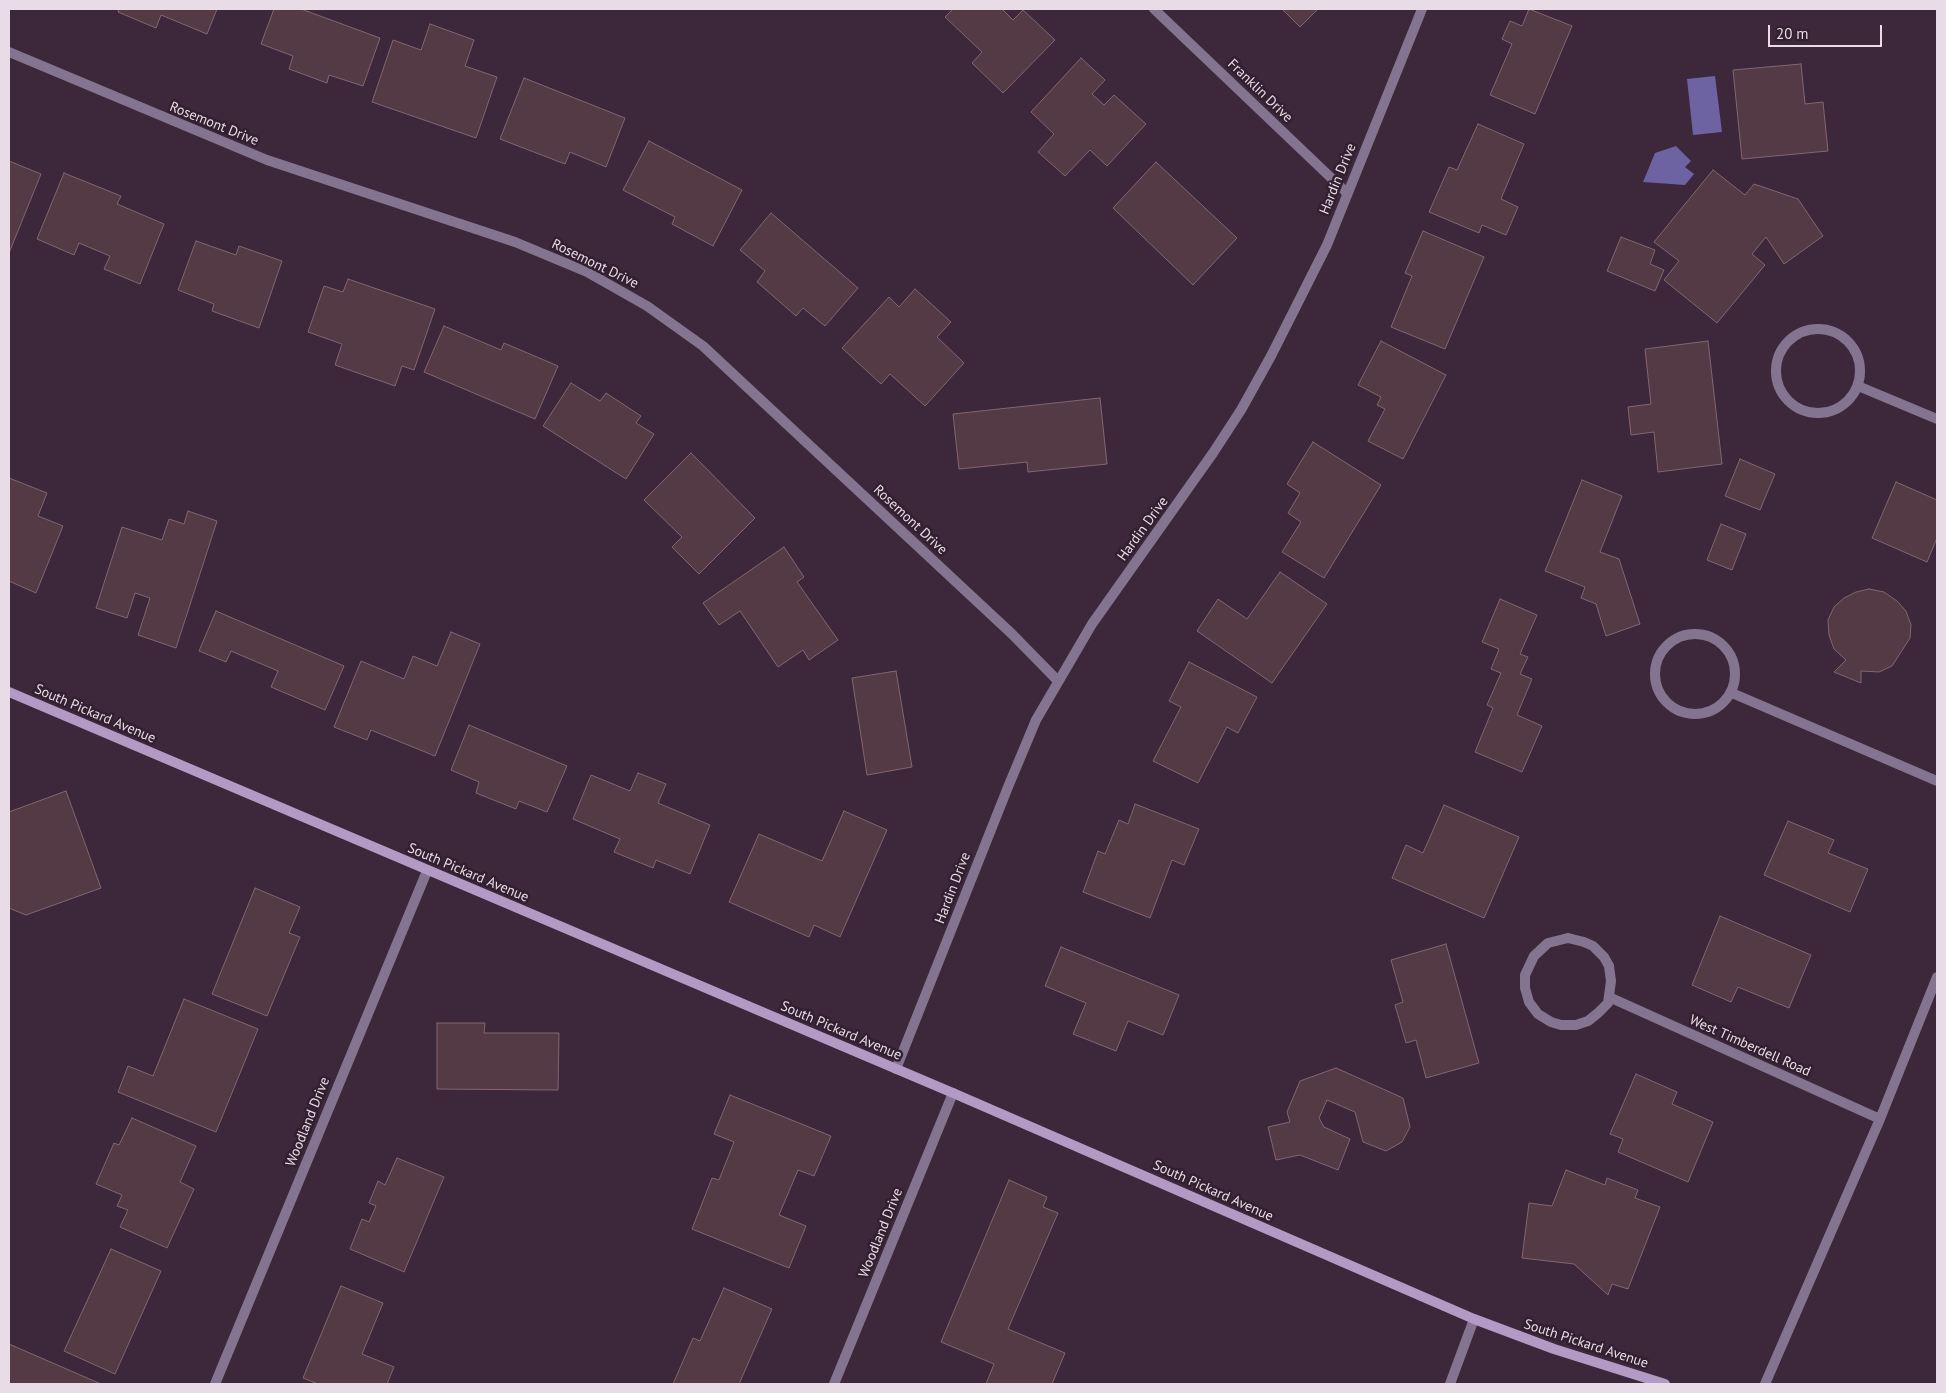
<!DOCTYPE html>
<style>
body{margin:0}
#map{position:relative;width:1946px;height:1393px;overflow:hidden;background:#3c283a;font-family:"PT Sans",sans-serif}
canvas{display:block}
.frame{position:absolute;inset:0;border:10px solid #e9dce7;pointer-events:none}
.scale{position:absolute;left:1768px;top:25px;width:114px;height:22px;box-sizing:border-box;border:2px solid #e9dce7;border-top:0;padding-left:6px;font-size:15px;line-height:18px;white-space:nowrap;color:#e9dce7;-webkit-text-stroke:4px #321f2f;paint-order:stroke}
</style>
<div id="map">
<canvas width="1946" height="1393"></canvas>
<div class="frame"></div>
<div class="scale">20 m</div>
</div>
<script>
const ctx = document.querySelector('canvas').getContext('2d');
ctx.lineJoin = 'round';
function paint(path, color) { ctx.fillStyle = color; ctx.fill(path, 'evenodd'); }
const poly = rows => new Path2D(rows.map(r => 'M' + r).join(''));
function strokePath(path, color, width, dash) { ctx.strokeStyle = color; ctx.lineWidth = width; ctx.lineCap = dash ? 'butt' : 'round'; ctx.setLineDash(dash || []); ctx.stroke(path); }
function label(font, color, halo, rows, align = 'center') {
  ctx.font = font + ' "PT Sans",sans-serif'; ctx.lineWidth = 5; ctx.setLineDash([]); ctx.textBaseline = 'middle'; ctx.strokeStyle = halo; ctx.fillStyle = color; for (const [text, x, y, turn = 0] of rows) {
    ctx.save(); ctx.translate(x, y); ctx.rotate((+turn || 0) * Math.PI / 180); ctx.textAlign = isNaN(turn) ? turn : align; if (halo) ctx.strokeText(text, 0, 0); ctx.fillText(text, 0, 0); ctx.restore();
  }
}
const water = poly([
 [1715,76,1722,132,1693,135,1687,79],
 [1676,146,1691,161,1685,167,1694,174,1685,185,1643,182,1655,153]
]);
const building = poly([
 [119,9,217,9,207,34,161,15,156,28,118,12,119,9],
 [274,9,301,9,380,38,363,86,329,75,327,83,289,69,293,56,261,44,274,9],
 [953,9,1002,9,1013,20,1023,10,1055,40,1003,93,972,63,982,52,945,17,953,9],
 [1282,9,1318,9,1300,27,1282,9],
 [1529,9,1572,26,1535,114,1490,95,1512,44,1502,39,1510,21,1522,26,1529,9],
 [430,24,474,40,465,66,497,77,476,138,372,102,393,40,421,50,430,24],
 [1081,58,1105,80,1092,94,1104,105,1114,95,1146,124,1107,166,1090,150,1065,176,1038,152,1054,134,1031,112,1081,58],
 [1801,64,1805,104,1823,102,1828,151,1742,159,1733,70,1801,64],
 [524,78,625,118,606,167,570,152,565,164,500,139,524,78],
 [1478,124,1524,144,1501,199,1518,207,1506,235,1482,225,1479,233,1429,212,1449,167,1457,170,1478,124],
 [649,141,742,190,713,246,672,224,675,217,623,190,649,141],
 [9,161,41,174,9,253,9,161],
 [1156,162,1237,238,1193,285,1113,208,1156,162],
 [1713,170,1745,195,1754,184,1798,199,1823,236,1784,264,1766,237,1752,254,1765,265,1717,323,1664,280,1679,261,1654,242,1713,170],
 [64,173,121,196,117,204,164,224,140,284,104,269,110,256,79,243,74,255,37,239,64,173],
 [771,213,858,288,825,326,803,308,796,316,757,282,765,271,740,250,771,213],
 [1423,231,1484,257,1445,349,1391,327,1412,276,1405,273,1423,231],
 [1621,237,1655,250,1650,264,1664,270,1655,291,1607,271,1621,237],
 [196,241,236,255,239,246,282,261,259,328,212,311,214,304,178,290,196,241],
 [348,279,435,309,414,370,402,366,395,386,335,365,342,344,308,332,324,286,343,292,348,279],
 [915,289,951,322,937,337,964,363,925,406,890,374,881,384,842,348,889,297,899,307,915,289],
 [444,326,501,350,504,343,558,366,535,419,424,372,444,326],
 [1381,341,1446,375,1403,459,1368,441,1385,409,1377,405,1381,397,1358,385,1381,341],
 [1708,341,1722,464,1658,472,1654,432,1631,435,1628,407,1651,404,1645,349,1708,341],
 [571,383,600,401,606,393,641,416,636,423,654,434,626,479,543,426,571,383],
 [1100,398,1107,464,1028,472,1027,462,959,469,953,414,1100,398],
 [1313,442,1381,485,1324,578,1282,552,1301,522,1288,513,1300,493,1287,484,1313,442],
 [691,453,755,518,699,574,672,547,682,537,644,500,691,453],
 [1740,459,1775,474,1760,510,1725,496,1740,459],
 [9,478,47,493,38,516,63,526,36,593,9,581,9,478],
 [1582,480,1622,496,1600,552,1619,559,1640,624,1606,636,1596,604,1581,598,1585,587,1545,571,1582,480],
 [1896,482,1937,500,1937,538,1927,562,1872,538,1896,482],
 [188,511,217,521,176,648,138,635,150,598,135,593,127,618,96,608,122,527,162,540,169,519,184,524,188,511],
 [1721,524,1746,534,1732,570,1707,560,1721,524],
 [784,547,804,577,797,582,838,640,809,660,803,650,778,667,740,611,719,625,703,603,784,547],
 [1280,572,1327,604,1272,683,1197,631,1218,599,1247,619,1280,572],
 [1869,589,1884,592,1897,601,1906,611,1911,625,1910,638,1892,666,1879,672,1861,671,1861,683,1834,672,1846,660,1834,649,1829,635,1828,620,1834,607,1844,598,1856,592,1869,589],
 [1500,599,1537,615,1520,654,1528,657,1520,674,1532,679,1517,715,1542,726,1522,772,1475,752,1493,708,1487,705,1501,673,1491,669,1499,649,1482,642,1500,599],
 [216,611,344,666,325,710,271,687,278,671,231,651,226,662,199,651,216,611],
 [451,632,480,644,435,756,371,730,367,740,334,727,361,661,404,679,413,656,437,666,451,632],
 [1189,662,1257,697,1238,733,1227,727,1198,783,1153,761,1181,707,1169,701,1189,662],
 [896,671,912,767,867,775,852,678,896,671],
 [469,725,567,766,547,812,519,801,516,809,476,793,479,782,451,770,469,725],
 [638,773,666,784,658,803,710,825,690,874,656,860,653,868,614,852,620,839,573,819,591,775,630,791,638,773],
 [66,791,101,888,26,915,9,908,9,812,66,791],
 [1135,804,1199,829,1184,865,1172,860,1150,918,1083,892,1098,851,1105,854,1119,820,1128,824,1135,804],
 [1444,805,1519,837,1484,918,1392,878,1406,845,1423,853,1444,805],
 [844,811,887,830,840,937,814,925,809,937,729,902,759,834,822,861,844,811],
 [1788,821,1834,840,1828,853,1868,869,1850,912,1764,875,1788,821],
 [255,888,300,907,289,933,300,937,267,1016,212,994,255,888],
 [1720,916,1811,955,1789,1008,1738,987,1731,1002,1692,985,1720,916],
 [1446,944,1479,1063,1426,1078,1416,1040,1406,1043,1395,1005,1403,1002,1391,960,1446,944],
 [1061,947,1179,995,1163,1035,1128,1021,1116,1051,1073,1034,1086,1003,1045,986,1061,947],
 [184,999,258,1029,216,1132,118,1092,128,1066,153,1076,184,999],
 [437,1023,485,1023,484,1033,559,1033,558,1090,437,1089,437,1023],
 [1336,1068,1403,1098,1410,1127,1402,1142,1386,1151,1363,1142,1355,1112,1327,1100,1319,1118,1324,1127,1350,1139,1338,1170,1300,1155,1276,1160,1268,1127,1290,1122,1287,1112,1300,1081,1336,1068],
 [1636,1074,1677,1092,1672,1104,1713,1122,1688,1182,1618,1152,1623,1139,1610,1134,1636,1074],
 [730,1095,831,1136,814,1176,798,1170,779,1215,806,1226,789,1268,692,1229,712,1178,719,1180,734,1142,714,1134,730,1095],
 [132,1118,196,1146,180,1182,194,1189,167,1248,120,1227,128,1210,117,1206,122,1195,96,1184,114,1143,119,1145,132,1118],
 [397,1158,444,1177,404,1272,350,1249,362,1219,369,1222,376,1206,369,1203,378,1181,385,1185,397,1158],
 [1566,1170,1605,1185,1607,1178,1638,1190,1635,1198,1660,1207,1628,1289,1612,1284,1608,1295,1574,1264,1522,1258,1529,1203,1552,1206,1566,1170],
 [1009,1180,1047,1197,1043,1207,1058,1213,1008,1329,1065,1353,1052,1384,986,1384,994,1364,941,1342,1009,1180],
 [111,1249,161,1271,115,1374,64,1351,111,1249],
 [341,1286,383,1303,362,1354,394,1367,387,1384,318,1384,303,1378,341,1286],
 [724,1288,772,1309,739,1384,673,1384,693,1338,700,1341,724,1288],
 [9,1344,101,1384,9,1384,9,1344]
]);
const street = poly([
 [1154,9,1347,193],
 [9,52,267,160,515,242,587,272,647,306,703,346,1012,634,1058,681],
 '1776 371a42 42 0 1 1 84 0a42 42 0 1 1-84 0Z',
 [1858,386,1937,419],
 '1655 674a40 40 0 1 1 80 0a40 40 0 1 1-80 0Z',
 [1732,693,1937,781],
 [1568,938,1584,942,1593,946,1604,957,1609,966,1611,981,1608,1003,1598,1013,1588,1021,1576,1025,1561,1025,1551,1022,1538,1014,1529,1002,1525,988,1525,975,1534,956,1548,943,1568,938],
 [1609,997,1880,1119],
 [896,1069,1008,787,1036,720,1092,624,1213,453,1241,410,1271,356,1327,245,1422,9],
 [215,1384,427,871],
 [834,1384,953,1093],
 [1450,1384,1474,1319],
 [1765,1384,1880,1119,1937,977]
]);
const secondary = poly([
 [9,692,953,1093,1474,1319,1554,1349,1665,1384]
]);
const streetNames = [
 ["Franklin Drive",1260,91,44],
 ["Rosemont Drive",214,124,22],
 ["Hardin Drive",1338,179,-68],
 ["Rosemont Drive",595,264,26],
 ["Rosemont Drive",910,520,43],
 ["Hardin Drive",1143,529,-54],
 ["South Pickard Avenue",95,714,23],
 ["South Pickard Avenue",468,873,23],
 ["Hardin Drive",953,888,-69],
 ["South Pickard Avenue",841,1031,23],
 ["West Timberdell Road",1750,1046,24],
 ["Woodland Drive",308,1122,-68],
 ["South Pickard Avenue",1213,1191,24],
 ["Woodland Drive",881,1233,-68],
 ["South Pickard Avenue",1586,1344,18]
];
paint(water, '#6e63a2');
paint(building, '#543a45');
strokePath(building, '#836672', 1);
strokePath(street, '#84748f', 10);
strokePath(secondary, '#b39ac5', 10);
label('14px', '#e9dce7', '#321f2f', streetNames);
</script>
